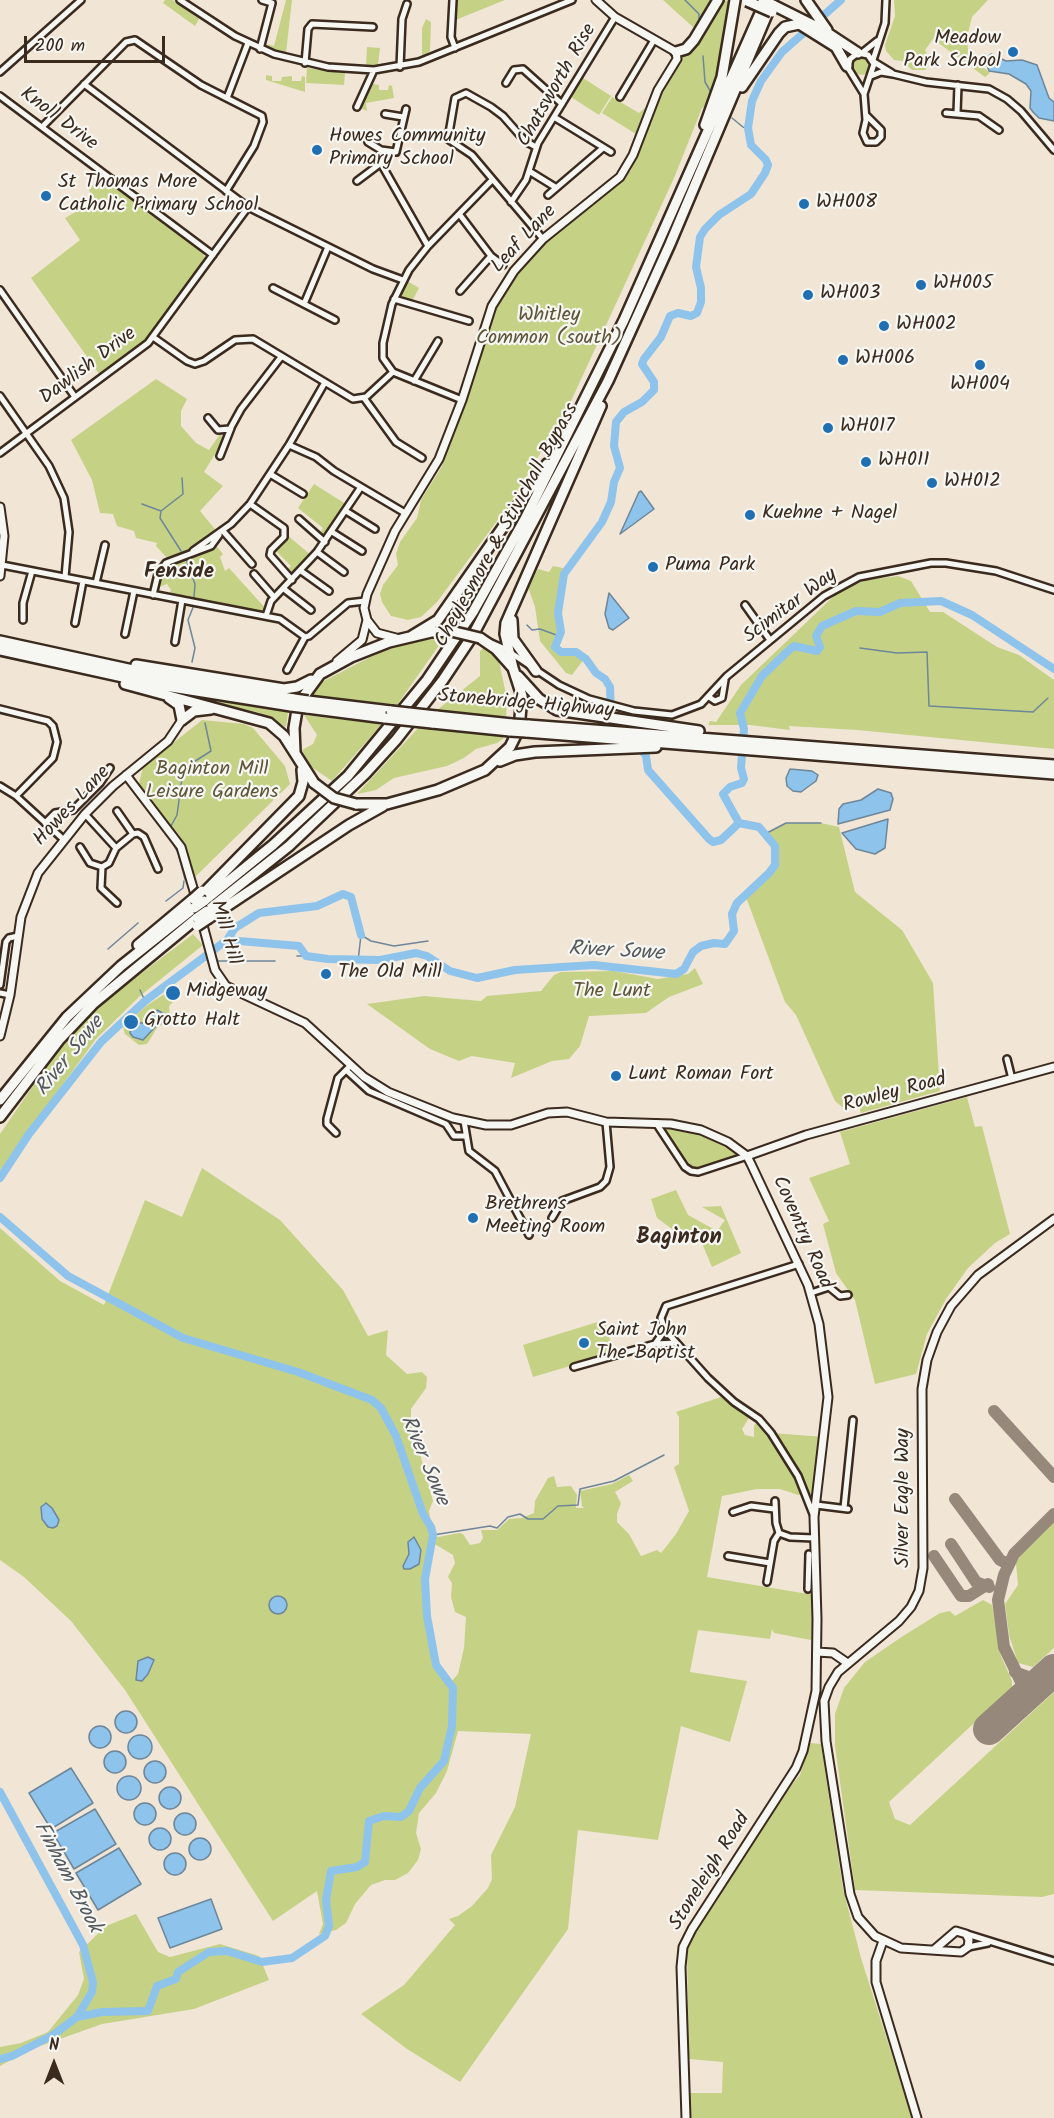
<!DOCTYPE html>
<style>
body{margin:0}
#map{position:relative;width:1054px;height:2118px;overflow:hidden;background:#f1e5d6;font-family:Kalam,sans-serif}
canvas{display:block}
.north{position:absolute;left:24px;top:2034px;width:60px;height:60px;-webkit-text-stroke:4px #f6f6f2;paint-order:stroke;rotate:0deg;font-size:16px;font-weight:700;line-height:24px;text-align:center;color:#3b2a1e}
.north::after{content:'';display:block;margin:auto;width:21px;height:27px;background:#3b2a1e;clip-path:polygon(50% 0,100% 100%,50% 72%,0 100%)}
.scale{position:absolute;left:24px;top:36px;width:141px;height:27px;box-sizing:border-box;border:3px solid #3b2a1e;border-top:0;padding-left:8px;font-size:18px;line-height:21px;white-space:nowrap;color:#3b2a1e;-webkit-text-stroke:4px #f6f6f2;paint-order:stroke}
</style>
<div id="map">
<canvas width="1054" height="2118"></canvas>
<div class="north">N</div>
<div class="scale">200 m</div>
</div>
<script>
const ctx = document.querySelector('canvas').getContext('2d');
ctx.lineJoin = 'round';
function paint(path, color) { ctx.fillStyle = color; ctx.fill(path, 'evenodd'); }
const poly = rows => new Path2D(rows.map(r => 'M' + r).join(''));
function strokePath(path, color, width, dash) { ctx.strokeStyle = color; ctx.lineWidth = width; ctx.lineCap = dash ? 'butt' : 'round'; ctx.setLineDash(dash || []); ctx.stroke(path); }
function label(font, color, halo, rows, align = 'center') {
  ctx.font = font + ' Kalam,sans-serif'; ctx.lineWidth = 4.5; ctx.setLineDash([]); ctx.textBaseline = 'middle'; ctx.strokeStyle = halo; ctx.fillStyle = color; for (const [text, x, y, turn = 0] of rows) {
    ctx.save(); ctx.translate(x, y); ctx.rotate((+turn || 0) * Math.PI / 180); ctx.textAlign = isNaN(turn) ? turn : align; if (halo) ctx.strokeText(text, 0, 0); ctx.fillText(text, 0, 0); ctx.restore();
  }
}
const green = poly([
 [165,0,173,0,199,19,195,26,163,3],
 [286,0,292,0,286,53,269,48,266,44,274,46],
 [453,0,505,0,453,21],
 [663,0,711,0,698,27,693,27],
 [721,0,731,1,717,80,710,103,702,108,674,178,571,401,514,498,437,602,421,617,408,620,391,616,382,602,380,594,383,585,398,565,396,554,400,542,417,518,421,500,441,468,468,396,495,308,523,265,545,241,631,170,657,98,678,65,679,55],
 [894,0,988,0,972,17,967,37,968,50,982,58,983,67,990,73,985,77,933,39,925,50,932,62,925,70,912,70,902,61,894,60,886,51,885,45,895,16],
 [426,19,431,22,430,51,422,57,422,28],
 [367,47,380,48,378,65,366,65],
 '852 65a10 10 0 1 1 20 0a10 10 0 1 1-20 0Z',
 [307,68,345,73,344,85,306,83],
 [266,75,272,76,272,81,281,81,282,77,292,76,292,81,301,81,302,76,305,77,305,92,266,80],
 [583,78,611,96,599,115,571,97],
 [372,84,379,85,379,90,388,90,389,85,392,86,394,98,366,103,367,111,361,108],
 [612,97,639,113,646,107,636,134,602,113],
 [100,176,203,253,205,258,148,337,100,375,31,278,80,240,65,218,95,201,89,190],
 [407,281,419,288,412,301,401,296],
 [156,379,187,399,181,411,181,426,196,443,209,450,220,434,225,438,204,472,223,486,200,511,219,534,214,543,223,554,220,557,225,571,229,568,267,610,266,616,169,596,171,590,167,584,154,589,167,558,156,546,157,543,136,538,134,531,117,526,113,514,100,513,92,480,71,440],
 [314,484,349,506,325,542,318,536,323,528,298,508],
 [285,533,313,557,292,580,285,572,291,566,273,548],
 [553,566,563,568,563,573,555,611,560,629,552,646,556,653,575,654,584,659,572,675,566,673,540,641,535,607,528,587,538,569,549,572],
 [898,576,911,581,930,612,943,612,997,647,1019,655,1054,680,1054,749,857,730,789,726,790,730,750,725,708,725,710,721,716,722,741,685,839,591,867,580],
 [445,637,397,705,312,695,322,682,378,653,411,642],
 [484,648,499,661,507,699,506,719,437,710,480,676,480,651],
 [193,694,281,709,288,712,286,727,260,713,199,698],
 [304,715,374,723,381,725,332,781,310,766,302,750,313,744,317,735],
 [202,720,244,724,253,728,285,766,290,784,194,878,185,846,179,835,138,787,143,767],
 [420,726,499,735,504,738,497,743,476,749,464,758,447,766,394,778,376,790,357,794],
 [786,823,821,823,839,827,855,892,902,930,933,983,940,1091,861,1113,858,1101,842,1107,835,1101,796,1015,785,1002,746,897,775,865,775,847,765,834],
 [193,934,203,945,140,996,96,1039,0,1171,0,1134,58,1049,101,1004],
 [695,968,703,984,669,997,646,1013,589,1016,580,1046,569,1059,552,1061,511,1078,515,1063,472,1056,459,1061,430,1049,367,1004,424,996,481,1001,487,996,541,991,554,975,561,972,614,971,658,979,688,974],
 [172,989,177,998,169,1006,170,1020,157,1028,147,1044,139,1045,125,1034,123,1027,146,1006],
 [967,1097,975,1127,982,1126,1010,1234,995,1243,968,1268,946,1299,927,1334,916,1374,875,1384,855,1300,836,1273,823,1224,829,1221,809,1178,850,1164,840,1132],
 [663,1126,697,1131,726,1143,740,1156,694,1170,686,1166],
 [202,1168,280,1220,343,1290,368,1336,388,1330,386,1355,407,1374,422,1372,427,1377,426,1388,411,1409,411,1422,433,1501,429,1511,433,1538,459,1533,463,1534,470,1545,480,1543,483,1538,481,1530,497,1530,509,1519,522,1518,534,1513,535,1501,548,1478,554,1476,557,1487,571,1486,577,1495,576,1508,584,1508,582,1506,580,1491,612,1484,629,1475,633,1481,615,1492,621,1503,617,1514,617,1522,629,1534,641,1556,657,1550,661,1553,676,1534,689,1511,674,1467,679,1464,679,1417,676,1412,721,1397,749,1418,742,1429,745,1435,754,1437,754,1426,757,1421,771,1433,825,1437,814,1517,807,1495,798,1495,780,1489,757,1489,722,1496,707,1577,814,1595,811,1640,774,1633,772,1629,770,1639,698,1630,690,1672,747,1681,730,1742,681,1726,658,1840,578,1830,568,1929,460,2082,407,2049,361,2014,404,1985,455,1925,449,1919,458,1916,472,1906,488,1888,492,1879,491,1855,515,1807,531,1734,458,1731,447,1771,436,1793,419,1813,416,1833,421,1849,418,1860,408,1873,395,1880,385,1880,371,1885,355,1904,346,1923,336,1930,319,1934,323,1924,317,1891,273,1921,125,1690,71,1621,24,1577,0,1560,0,1228,60,1281,104,1305,145,1200,182,1217],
 [433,1543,453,1555,455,1563,448,1577,452,1583,451,1597,455,1612,466,1617,464,1648,458,1674,449,1684,436,1665,427,1616,425,1579],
 [676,1190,688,1215,717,1231,725,1220,702,1207,721,1206,741,1253,712,1267,701,1241,676,1232,657,1218,651,1199],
 [604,1320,614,1353,533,1377,523,1345],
 [1054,1522,1054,1648,1033,1667,1018,1663,1009,1635,1005,1604,1018,1585,1016,1563,1021,1555],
 [983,1600,992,1605,1001,1656,1012,1681,1012,1688,889,1802,895,1819,910,1825,1054,1692,1054,1894,1042,1897,855,1890,835,1746,835,1714,844,1688,865,1662,903,1636,940,1613,950,1611,955,1616],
 [810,1743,821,1744,843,1889,861,1958,912,2118,691,2118,689,2093,722,2093,723,2062,689,2059,687,1950,696,1932,785,1793,800,1775],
 [136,1914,158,1952,170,1957,220,1944,259,1956,269,1980,194,2009,102,2024,29,2050,0,2066,0,2047,21,2043,48,2032,78,1995,84,1979,79,1952,106,1926]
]);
const water = poly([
 [991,54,1006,61,1022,60,1037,65,1049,98,1054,102,1054,121,1039,118,1033,112,1030,108,1031,91,1026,84,1009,74,989,71,985,59,991,54],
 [641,491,654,509,620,534,639,492,641,491],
 [609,593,629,618,613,630,609,628,605,614,609,593],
 [790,769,812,771,818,775,816,781,801,792,793,791,787,786,786,778,790,769],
 [878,789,891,793,893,799,890,810,838,824,839,809,843,804,861,800,878,789],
 [888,819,885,848,875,854,856,849,842,833,888,819],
 [157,1010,168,1016,167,1022,157,1025,143,1040,133,1037,130,1033,132,1023,144,1023,157,1010],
 [46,1503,52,1508,59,1520,57,1526,53,1528,48,1527,42,1519,41,1507,46,1503],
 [414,1537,421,1550,419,1564,410,1569,404,1569,403,1566,409,1554,408,1542,414,1537],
 '269 1605a9 9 0 1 1 18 0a9 9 0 1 1-18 0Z',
 [148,1657,154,1660,148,1674,142,1681,136,1680,138,1661,148,1657],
 '115 1722a11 11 0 1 1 22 0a11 11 0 1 1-22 0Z',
 '89 1737a11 11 0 1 1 22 0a11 11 0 1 1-22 0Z',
 '128 1747a12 12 0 1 1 24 0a12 12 0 1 1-24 0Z',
 '104 1762a11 11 0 1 1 22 0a11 11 0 1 1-22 0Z',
 '144 1772a11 11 0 1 1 22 0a11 11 0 1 1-22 0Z',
 [71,1768,93,1803,51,1829,29,1793,71,1768],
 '117 1788a12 12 0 1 1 24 0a12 12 0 1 1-24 0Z',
 '159 1798a11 11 0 1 1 22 0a11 11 0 1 1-22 0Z',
 '134 1814a11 11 0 1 1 22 0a11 11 0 1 1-22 0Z',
 [95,1809,116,1844,74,1869,53,1833,95,1809],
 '174 1824a11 11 0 1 1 22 0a11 11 0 1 1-22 0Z',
 '149 1839a11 11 0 1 1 22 0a11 11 0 1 1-22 0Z',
 '189 1849a11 11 0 1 1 22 0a11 11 0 1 1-22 0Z',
 [119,1848,141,1884,98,1910,76,1873,119,1848],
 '164 1864a11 11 0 1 1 22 0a11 11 0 1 1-22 0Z',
 [211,1899,222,1929,170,1948,158,1918,211,1899]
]);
const stream = poly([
 [685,0,699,14,699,22],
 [703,56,705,82,712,94],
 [732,118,743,127,748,128],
 [142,504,161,511,160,518,181,551],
 [161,511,183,494,182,478],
 [186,559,195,584,194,597],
 [527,625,532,630,540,629,559,636],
 [860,648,897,653,927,652,929,706,1033,712,1048,698],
 [192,662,195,648,188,620,194,605],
 [171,826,177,815,182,778,189,765,211,751,205,723],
 [167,833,178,853,185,879],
 [765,834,786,823,821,823],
 [166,901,183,888,184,881],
 [108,949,138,923],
 [297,956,306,956],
 [203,959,208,960],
 [216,961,275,961],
 [358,961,361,935,371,941,394,946,428,941],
 [140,990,145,1001],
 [433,1535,490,1526,497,1528,508,1517,520,1514,528,1519,543,1519,558,1506,578,1505,580,1489,614,1481,664,1455]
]);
const river = poly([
 [629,735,611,712,610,687,605,679,596,673,586,659,576,652,561,652,555,647,561,632,558,613,564,574,602,522,611,502,614,482,620,468,614,446,616,422,624,412,642,402,654,390,654,382,642,364,644,359,661,337,670,316,678,313,691,316,697,313,701,302,701,288,696,267,700,237,705,229,719,215,751,194,765,173,768,165,766,160,751,145,748,128,752,101,761,81,782,52,841,0],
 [638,745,646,756,648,770,709,839,713,842,721,840,739,823],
 [227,940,235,928,259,913,317,906,343,894,351,897,361,935],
 [0,1178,29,1134,101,1042,145,1001,227,940,299,946,306,956,328,959,380,960,416,953,427,956,450,971,477,978,515,970,594,965,676,974,684,969,693,952,701,946,714,943,725,944,734,931,732,914,737,903,769,873,775,865,775,846,759,827,739,823,723,794,730,787,742,783,744,779,741,768,744,729,740,713,762,676,788,651,794,646,817,651,820,647,816,636,822,626,856,611,880,612,900,603,941,601,972,615,1054,669],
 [0,1217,68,1276,183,1338,298,1372,372,1400,381,1408,396,1436,423,1514,431,1527,433,1535,425,1579,427,1616,436,1665,453,1688,452,1726,444,1761,420,1788,409,1811,401,1817,384,1816,369,1821,365,1862,357,1867,331,1871,326,1900,329,1926,325,1936,292,1958,262,1962,227,1951,209,1952,178,1972,176,1979,157,1986,148,2011,102,2012,77,2017,53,2035,12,2056,0,2059],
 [0,1792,83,1945,93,1982,92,1992,77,2017]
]);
const taxiway = poly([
 [994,1411,1054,1477],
 [955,1499,1000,1560,1006,1563,1010,1561],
 [951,1544,976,1582,989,1587],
 [934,1556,961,1596,969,1596,988,1584],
 [1015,1672,1031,1678,1052,1671],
 [1021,1700,1024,1688,1004,1647,998,1600,1004,1575,1014,1554,1054,1514]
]);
const runway = poly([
 [989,1729,1054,1670]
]);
const street = poly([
 [180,0,235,36,274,54,328,67,374,70,419,62,572,0],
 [453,0,451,37,455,48],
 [260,49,272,3,262,0],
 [862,53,877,41],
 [873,60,885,23,886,0],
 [874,62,892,73],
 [305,63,308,29,312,24,373,27],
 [400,67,402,19,407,4],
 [0,72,81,0],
 [871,76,881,72,893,74,926,82,989,89,1007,99,1021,111,1054,150],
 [506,83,514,70,523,69,562,104],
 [84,84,248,207,373,269,403,280],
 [864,94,848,68,850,59,858,53,868,55,874,64,864,94,866,120,863,133,867,142,876,142,881,137,881,130,866,115],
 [0,96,213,255],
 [620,97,654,40],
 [227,98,248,43],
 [357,107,374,70],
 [946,113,979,116,999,130],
 [957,113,958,85],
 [385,114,403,117],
 [554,117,611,152],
 [42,127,126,42,135,40,201,85,262,116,263,122,254,146,226,191],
 [368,142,381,150,396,152,406,109],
 [536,147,525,141,503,116,491,107,466,93,455,98,448,139,472,155,543,239],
 [383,151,383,167,428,246],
 [529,171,555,187],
 [357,181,381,163],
 [548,195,603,148],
 [511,202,526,180,538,143,615,17],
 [460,215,491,256,503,265],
 [273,288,335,320],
 [0,290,75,397],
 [460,291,491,256],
 [394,299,469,321],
 [304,304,328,247],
 [153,337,187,361,195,364,204,361,235,340,253,339,353,399,366,397,393,372],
 [414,381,438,341],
 [0,396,49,466,64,498,69,532,65,577],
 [364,398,396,442,422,458],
 [462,400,393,372,383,358,383,343,392,304,409,270,428,246,492,180],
 [208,418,218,430,230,429,241,409,281,357],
 [289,445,316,457,334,471,405,513],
 [0,453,148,343,248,207],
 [220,456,231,428],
 [270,474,303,494],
 [250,504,284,528,284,537,271,550,270,555,292,580],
 [346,511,375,529],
 [299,519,325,542],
 [223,531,252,564],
 [332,532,362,551],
 [193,551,231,524,250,504,289,445,324,384],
 [317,552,344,572],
 [2,565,280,619,305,637],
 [301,571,329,591],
 [254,574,274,597],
 [96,583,105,545],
 [284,589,311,610],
 [153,595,158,574,166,563,211,546,219,535],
 [745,605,770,640],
 [266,616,271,601,317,552,361,487],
 [23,620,23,603,32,571],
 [75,623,83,581],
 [125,634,134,591],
 [175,642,182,600],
 [489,642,505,649,559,685,589,699,634,711,672,715,701,704,727,676,824,596,859,577,931,563,946,563,996,571,1054,590],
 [287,670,305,637,309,636,348,603,365,601],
 [709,697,715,701,722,698,725,680],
 [0,709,48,721,53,726,57,742,53,758,16,796],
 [0,786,16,796,63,839],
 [117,811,133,834,138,833,144,837,158,869],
 [85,814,116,848],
 [45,823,55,813,73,810,100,783,110,768],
 [80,847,90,863,102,867,109,863,116,848,133,834],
 [102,867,101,888,117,903],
 [0,985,6,942,9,938,18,936],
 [0,993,10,995],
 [1007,1059,1012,1079],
 [346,1070,369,1091,446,1124,454,1136,465,1136],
 [464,1121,469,1151,495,1171,529,1235],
 [656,1123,685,1167,691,1171,698,1172,747,1156],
 [336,1133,327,1124,327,1119,338,1078,348,1068],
 [552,1218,562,1201,600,1187,606,1181,610,1167,606,1122],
 [799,1264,666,1306,661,1318,665,1330,708,1378,734,1402,759,1419,771,1433,798,1476,813,1514],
 [811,1293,829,1287,840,1296,848,1295],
 [655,1344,665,1330],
 [574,1367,655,1344,676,1343],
 [775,1501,776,1523,779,1533,790,1537,814,1538],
 [816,1505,848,1509],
 [844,1508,853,1420],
 [733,1512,751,1506,774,1509],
 [728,1556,770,1563],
 [767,1582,774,1541,779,1533],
 [808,1589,809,1554],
 [967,1934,1054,1961],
 [968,1947,988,1943]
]);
const secondary = poly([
 [0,507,4,536,0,576],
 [396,638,377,633,367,620,364,608,367,594,395,531,439,459,462,400,492,306,514,271,543,239,620,177,633,155,658,90,677,59,676,52,615,17,596,0],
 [337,661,362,640,367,620],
 [126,775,181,847,196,898],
 [201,918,215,970,226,986,305,1023,364,1077,388,1092,453,1118,486,1125,511,1125,548,1113,567,1112,606,1122,671,1124,701,1130,728,1142,747,1156,751,1164,808,1285,819,1324,828,1397,814,1517,817,1619,816,1691,803,1751,796,1768,692,1929,683,1947,681,1967,686,2118],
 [0,1036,10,995,21,917,38,873,85,814,113,786,168,741,182,720],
 [747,1156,806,1135,1054,1067],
 [817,1652,833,1653,846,1662],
 [883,1941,876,1961,876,1982,917,2118],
 [935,1949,956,1931,966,1934,969,1940,968,1947,961,1952,901,1948,875,1936,858,1917,850,1894,826,1741,824,1701,829,1687,838,1672,899,1621,911,1607,919,1591,923,1568,922,1389,927,1360,937,1332,951,1306,978,1275,1054,1219]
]);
const highway = poly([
 [806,0,827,30],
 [773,5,823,30,858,53],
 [801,25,836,47,847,66],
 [676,52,686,49,694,40,718,0],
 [742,87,779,33,785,27,799,24],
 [705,125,722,77,735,0],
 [512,620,513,639,536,671],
 [410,637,438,620,547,464],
 [0,641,174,679,294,699],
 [0,650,159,685,291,706],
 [136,665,284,689,297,687,311,680],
 [513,668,505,634,506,623,601,406],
 [518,676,539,699,557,710,699,731],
 [125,684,269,723,284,736,314,783],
 [169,698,179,705,182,720],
 [308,701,391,711],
 [307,708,385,718],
 [436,716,512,724],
 [182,720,194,711,211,709],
 [432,723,510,731],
 [528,725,1054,765],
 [526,732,1054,774],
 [295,752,294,728,298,704,320,674,351,657,389,642,431,632,451,631],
 [500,761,515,755,535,752,656,747],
 [356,804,387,804,438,790,485,770,510,747,519,729,522,696,513,668,496,649,480,638],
 [203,894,299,796,303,782,302,770],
 [204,901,273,845,348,776,427,680,473,612,525,519,624,320,765,2],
 [207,911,289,846,365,774,396,740,443,680,473,635,608,381,670,244,771,5],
 [209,918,349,825,383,806],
 [138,945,193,899],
 [0,1100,67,1017,121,966,194,908],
 [0,1117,59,1040,94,1003,197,918]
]);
const highwayBridge = poly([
 [763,0,773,5],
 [747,1,772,12],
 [451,631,480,638],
 [294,699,308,701],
 [291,706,307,708],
 [391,711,436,716],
 [385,718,432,723],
 [512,724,528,725],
 [510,731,526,732],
 [314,783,334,798,356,804],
 [193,899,202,891],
 [194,908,204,901],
 [197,918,207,911],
 [197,926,209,918]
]);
const markers = [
 [1013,52,6,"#1f6fb2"],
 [317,150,6,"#1f6fb2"],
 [46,196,6,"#1f6fb2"],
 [804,204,6,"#1f6fb2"],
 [921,285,6,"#1f6fb2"],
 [808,295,6,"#1f6fb2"],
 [884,326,6,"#1f6fb2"],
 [843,360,6,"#1f6fb2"],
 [980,365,6,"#1f6fb2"],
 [828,428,6,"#1f6fb2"],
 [866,462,6,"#1f6fb2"],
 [932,483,6,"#1f6fb2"],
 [750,515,6,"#1f6fb2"],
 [653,567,6,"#1f6fb2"],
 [326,974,6,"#1f6fb2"],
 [173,993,8,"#1f6fb2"],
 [131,1022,8,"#1f6fb2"],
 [616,1076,6,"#1f6fb2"],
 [473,1218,6,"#1f6fb2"],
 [584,1343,6,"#1f6fb2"]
];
const poiNames = [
 ["Meadow",1001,40,"right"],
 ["Park School",1001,63,"right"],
 ["Howes Community",329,138],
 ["Primary School",329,161],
 ["St Thomas More",58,184],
 ["Catholic Primary School",58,207],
 ["WH008",816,204],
 ["WH005",933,285],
 ["WH003",820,295],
 ["WH002",896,326],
 ["WH006",855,360],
 ["WH004",980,386,"center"],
 ["WH017",840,428],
 ["WH011",878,462],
 ["WH012",944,483],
 ["Kuehne + Nagel",762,515],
 ["Puma Park",665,567],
 ["The Old Mill",338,974],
 ["Midgeway",186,993],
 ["Grotto Halt",144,1022],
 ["Lunt Roman Fort",628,1076],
 ["Brethrens",485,1206],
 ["Meeting Room",485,1229],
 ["Saint John",596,1332],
 ["The Baptist",596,1355]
];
const streetNames = [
 ["Chatsworth Rise",558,86,-60],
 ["Knoll Drive",58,120,37],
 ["Leaf Lane",525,240,-47],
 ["Dawlish Drive",89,367,-37],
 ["Cheylesmore & Stivichall Bypass",508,526,-61],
 ["Scimitar Way",791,607,-37],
 ["Stonebridge Highway",526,705,5],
 ["Howes Lane",73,807,-47],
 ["Mill Hill",224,933,74],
 ["Rowley Road",895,1094,-15],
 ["Coventry Road",801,1233,66],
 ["Silver Eagle Way",905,1498,-90],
 ["Stoneleigh Road",711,1872,-58]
];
const parkNames = [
 ["Whitley",549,317],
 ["Common (south)",549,340],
 ["Baginton Mill",212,771],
 ["Leisure Gardens",212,794],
 ["The Lunt",612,993]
];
const neighbourhoodNames = [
 ["Fenside",179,573]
];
const waterNames = [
 ["River Sowe",616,953,3],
 ["River Sowe",71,1057,-51],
 ["River Sowe",423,1461,67],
 ["Finham Brook",66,1878,62]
];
const quarterNames = [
 ["Baginton",679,1239]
];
paint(green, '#c5d286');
paint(water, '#8ec3eb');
strokePath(water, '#6d8699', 1.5);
strokePath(stream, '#6d8699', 1.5);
strokePath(river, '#8ec3eb', 8);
strokePath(taxiway, '#96887a', 12);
strokePath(runway, '#96887a', 32);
strokePath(street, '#3b2a1e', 10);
strokePath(secondary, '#3b2a1e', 11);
strokePath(highway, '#3b2a1e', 14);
strokePath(street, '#f6f6f2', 5);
strokePath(secondary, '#f6f6f2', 7);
strokePath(highway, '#f6f6f2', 9);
strokePath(highwayBridge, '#3b2a1e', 14, []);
strokePath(highwayBridge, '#f6f6f2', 9);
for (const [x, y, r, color] of markers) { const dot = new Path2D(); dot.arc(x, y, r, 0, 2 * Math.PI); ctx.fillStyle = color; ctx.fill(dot); strokePath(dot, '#f6f6f2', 2); }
label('20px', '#3b2a1e', '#f6f6f2', poiNames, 'left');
label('20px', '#3b2a1e', '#f6f6f2', streetNames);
label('20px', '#5e5438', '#f6f6f2', parkNames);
label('bold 21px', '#3b2a1e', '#f6f6f2', neighbourhoodNames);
label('italic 21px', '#54585c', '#f6f6f2', waterNames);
label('bold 22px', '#3b2a1e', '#f6f6f2', quarterNames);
</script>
